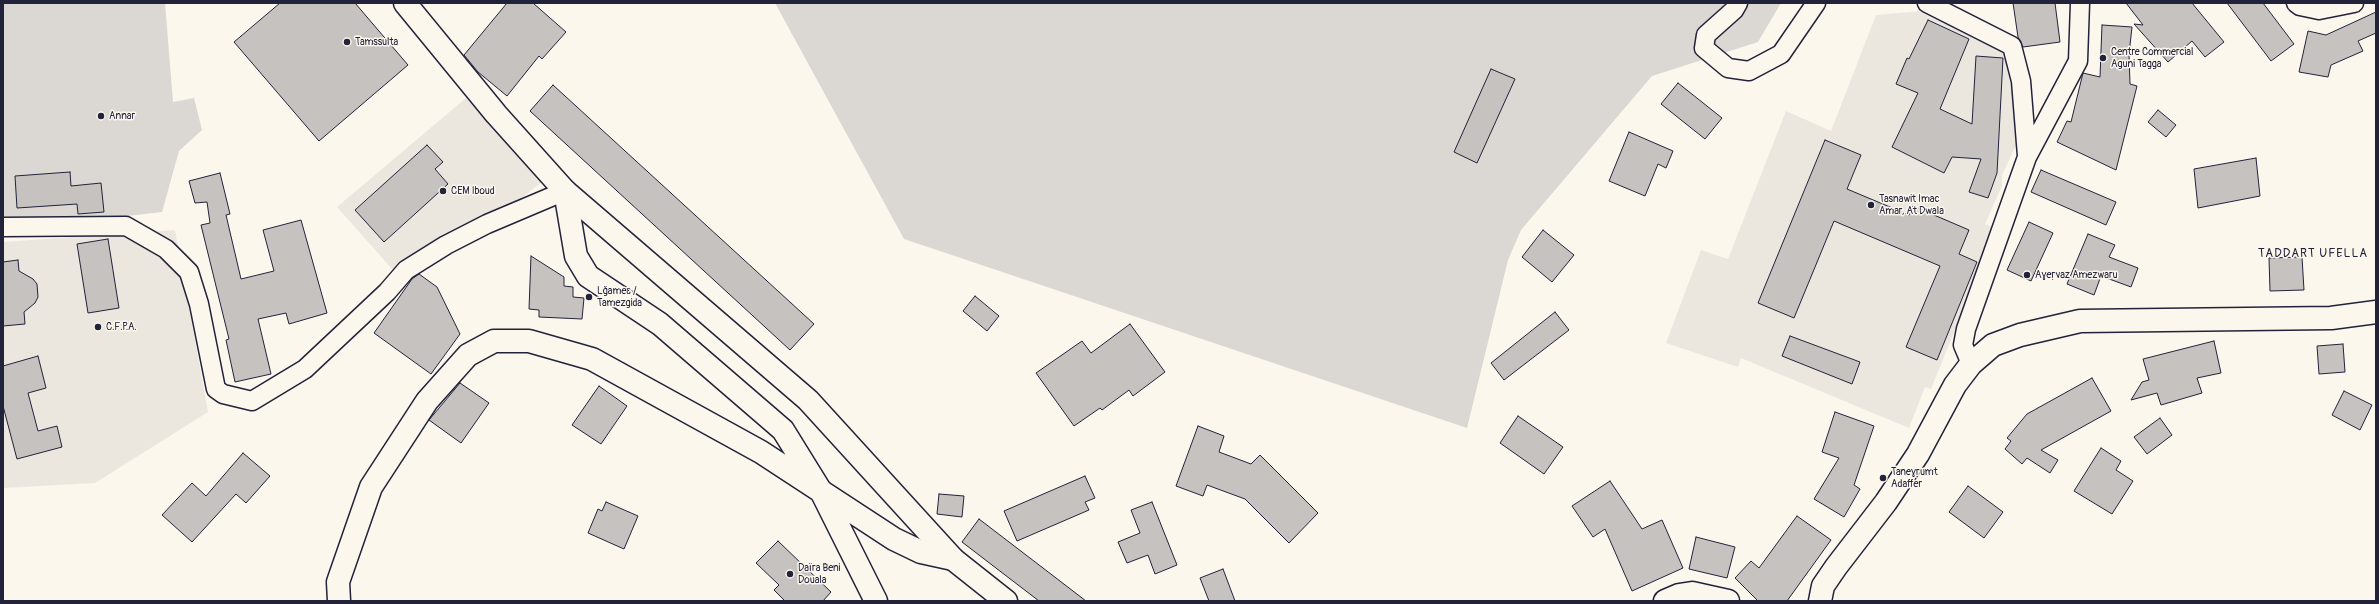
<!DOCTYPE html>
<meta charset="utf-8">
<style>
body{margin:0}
#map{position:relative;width:2379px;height:604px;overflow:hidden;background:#fbf7ec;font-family:Pangolin,sans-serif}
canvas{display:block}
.frame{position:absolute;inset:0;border:4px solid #22223b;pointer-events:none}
</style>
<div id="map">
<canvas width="2379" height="604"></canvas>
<div class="frame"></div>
</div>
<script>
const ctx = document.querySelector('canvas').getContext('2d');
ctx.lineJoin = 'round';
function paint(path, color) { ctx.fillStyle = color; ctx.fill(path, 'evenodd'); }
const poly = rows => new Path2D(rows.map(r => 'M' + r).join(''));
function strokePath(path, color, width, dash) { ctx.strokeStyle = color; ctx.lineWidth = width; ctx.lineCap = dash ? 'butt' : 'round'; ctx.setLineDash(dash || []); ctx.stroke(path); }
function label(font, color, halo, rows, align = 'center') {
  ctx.font = font + ' Pangolin,sans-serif'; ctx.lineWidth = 3; ctx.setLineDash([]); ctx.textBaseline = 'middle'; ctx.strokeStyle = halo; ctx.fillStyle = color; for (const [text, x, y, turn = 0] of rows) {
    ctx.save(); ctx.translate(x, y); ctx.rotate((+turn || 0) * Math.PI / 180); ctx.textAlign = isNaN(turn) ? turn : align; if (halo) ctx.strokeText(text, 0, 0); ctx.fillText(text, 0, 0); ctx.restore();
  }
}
const built = poly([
 [1933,10,2011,55,2020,137,2002,175,2002,186,1985,224,1996,229,1931,389,1925,387,1909,428,1741,358,1738,367,1666,343,1701,250,1728,259,1786,111,1831,131,1876,15],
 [466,98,542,182,519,200,393,270,337,207],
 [175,230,208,412,95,483,3,488,3,242]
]);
const green = poly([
 [3,3,165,3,173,102,194,98,202,130,179,151,162,212,67,223,3,220],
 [775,3,1781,3,1758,42,1652,76,1521,230,1508,260,1467,428,904,239]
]);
const building = poly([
 [280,3,355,3,408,65,319,141,234,42,280,3],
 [507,3,533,3,566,32,542,59,539,56,507,96,478,72,464,55,507,3],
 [2013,3,2055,3,2060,42,2023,47,2018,37,2013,3],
 [2126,3,2192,3,2224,42,2205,57,2192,41,2168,62,2134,24,2143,25,2126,3],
 [2227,3,2263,3,2294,44,2271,61,2227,3],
 [2376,12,2376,33,2358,41,2363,51,2331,65,2328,77,2299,72,2308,31,2326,35,2376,12],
 [1928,20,1969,39,1940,109,1972,124,1976,56,2003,58,1997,173,1988,198,1969,192,1981,159,1952,157,1944,173,1892,147,1918,93,1896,84,1907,58,1909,59,1928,20],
 [2102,25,2132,27,2129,54,2130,84,2137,86,2116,170,2057,142,2067,121,2071,122,2083,73,2100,77,2102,25],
 [1491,69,1515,79,1477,163,1454,152,1491,69],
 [1678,83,1722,118,1705,139,1661,104,1678,83],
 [553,85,814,324,790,350,530,111,553,85],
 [2158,110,2176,125,2166,137,2148,122,2158,110],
 [1629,132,1673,151,1666,168,1658,164,1645,196,1609,181,1629,132],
 [1825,140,1861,155,1847,189,1909,215,1913,206,1969,230,1959,254,1977,262,1937,360,1906,347,1940,266,1834,221,1794,318,1758,303,1825,140],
 [427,145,443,162,435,169,448,184,384,242,355,210,427,145],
 [2256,158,2260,196,2198,208,2194,169,2256,158],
 [2041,170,2116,202,2106,225,2031,192,2041,170],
 [70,172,71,186,101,183,104,212,78,214,77,204,17,208,15,176,70,172],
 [220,173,230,214,226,215,241,279,274,271,263,230,301,220,327,313,289,324,286,313,258,319,271,374,235,382,226,340,229,339,201,225,210,223,207,202,195,203,189,181,220,173],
 [2029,222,2053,233,2031,281,2007,270,2029,222],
 [1543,230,1574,255,1552,282,1522,257,1543,230],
 [2088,234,2115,245,2109,257,2138,268,2131,287,2101,276,2094,295,2067,284,2088,234],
 [108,239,119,308,88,313,77,244,108,239],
 [531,256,564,277,564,286,573,287,573,297,584,298,582,319,539,317,539,310,529,309,531,256],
 [2302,257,2304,290,2270,291,2269,258,2302,257],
 [18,260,19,271,33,279,37,284,38,297,35,303,24,312,25,324,3,326,3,262,18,260],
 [419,274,437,287,460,334,431,374,374,333,412,279,419,274],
 [975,296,999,316,987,331,963,311,975,296],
 [1555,312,1569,330,1504,380,1491,363,1555,312],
 [1130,324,1165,372,1133,396,1129,390,1102,410,1100,408,1074,426,1036,373,1082,341,1091,353,1130,324],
 [1790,336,1860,362,1852,384,1782,356,1790,336],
 [2214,341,2221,373,2197,378,2202,393,2161,405,2157,393,2131,400,2142,382,2149,380,2143,359,2214,341],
 [2343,344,2345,372,2319,374,2317,346,2343,344],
 [38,356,46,388,28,393,38,431,57,426,62,447,17,459,3,406,3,366,38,356],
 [2092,378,2111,411,2041,450,2058,460,2050,473,2027,458,2022,464,2005,449,2011,441,2007,438,2027,414,2092,378],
 [460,383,489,403,461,443,429,420,460,383],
 [599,386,627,406,601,444,572,425,599,386],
 [2344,391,2372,405,2360,430,2332,415,2344,391],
 [1835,412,1874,426,1854,485,1860,489,1844,517,1814,499,1839,458,1822,452,1835,412],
 [1518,416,1563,447,1544,474,1500,443,1518,416],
 [2160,418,2172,435,2147,454,2134,437,2160,418],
 [1198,426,1224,436,1219,452,1251,464,1260,455,1318,513,1289,543,1245,499,1207,485,1203,496,1176,486,1198,426],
 [2101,448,2121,461,2116,470,2133,481,2112,514,2074,491,2101,448],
 [243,453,270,476,246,503,236,494,192,542,162,515,192,483,206,496,243,453],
 [1085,476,1095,498,1085,502,1089,510,1017,541,1004,511,1085,476],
 [1610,481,1642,529,1662,520,1683,568,1632,591,1605,529,1593,537,1572,506,1610,481],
 [1968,486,2003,512,1984,538,1949,512,1968,486],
 [939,494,964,496,962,517,937,514,939,494],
 [606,502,638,516,624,549,588,533,598,509,602,511,606,502],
 [1152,502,1177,565,1155,574,1148,555,1127,563,1118,542,1140,533,1131,510,1152,502],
 [1797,516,1831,540,1787,601,1758,601,1735,578,1751,561,1759,568,1797,516],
 [979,519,1043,568,1086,601,1039,601,962,542,979,519],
 [1696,537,1735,547,1727,578,1689,569,1696,537],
 [778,541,831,592,823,601,785,601,774,590,779,585,756,563,778,541],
 [1223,569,1235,601,1209,601,1200,578,1223,569]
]);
const minor = poly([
 [1738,3,1734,10,1706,35,1704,48,1728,68,1749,71,1781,54,1816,3],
 [1927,3,2012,46,2021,81,2027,156],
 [2296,3,2300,6,2319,10,2354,3],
 [3,227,126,226,166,249,189,272,199,304,216,389,223,394,252,401,305,369,387,292,406,270,446,245,487,224,565,191],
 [1971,364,1963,345,1966,329,2027,157,2078,61,2080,3]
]);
const tertiary = poly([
 [565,191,576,256,588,276,660,324,783,430,822,493,876,601],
 [339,601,338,582,371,487,427,401,468,355,494,341,529,341,592,359,761,452,894,539,921,552,953,559]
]);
const secondary = poly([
 [405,3,496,114,565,191,808,400,953,559,1006,601],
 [1665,601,1679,595,1692,593,1728,601],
 [1820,601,1823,586,1836,567,1886,502,1918,454,1955,385,1971,364,1993,345,2020,335,2080,321,2331,318,2376,312]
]);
const markers = [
 [347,42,4,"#22223b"],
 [2103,58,4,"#22223b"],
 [101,116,4,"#22223b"],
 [443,191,4,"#22223b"],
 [1871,205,4,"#22223b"],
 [2027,275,4,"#22223b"],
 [589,297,4,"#22223b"],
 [98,327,4,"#22223b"],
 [1883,478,4,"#22223b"],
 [790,574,4,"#22223b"]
];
const poiNames = [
 ["Tamssulta",355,42],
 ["Centre Commercial",2111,52],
 ["Aguni Tagga",2111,64],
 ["Annar",109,116],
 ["CEM Iboud",451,191],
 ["Tasnawit Imac",1879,199],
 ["Amar, At Dwala",1879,211],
 ["Aɣeṛvaz Amezwaru",2035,275],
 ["Lǧameɛ /",597,291],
 ["Tamezgida",597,303],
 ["C.F.P.A.",106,327],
 ["Taneɣṛumt",1891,472],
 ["Adaffer",1891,484],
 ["Daïra Beni",798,568],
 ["Douala",798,580]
];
const quarterNames = [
 ["TADDART UFELLA",2313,254]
];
paint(built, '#ebe7df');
paint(green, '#dbd8d3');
paint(building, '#c6c2c0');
strokePath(building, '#22223b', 1);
strokePath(minor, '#22223b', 21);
strokePath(tertiary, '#22223b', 25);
strokePath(secondary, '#22223b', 25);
strokePath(minor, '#fbf7ec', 18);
strokePath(tertiary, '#fbf7ec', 22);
strokePath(secondary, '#fbf7ec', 22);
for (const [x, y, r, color] of markers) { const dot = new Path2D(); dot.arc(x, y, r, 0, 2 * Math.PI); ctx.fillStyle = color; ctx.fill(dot); strokePath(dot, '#fbf7ec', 1.5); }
label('10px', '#22223b', '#fbf7ec', poiNames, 'left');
ctx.letterSpacing = '1px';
label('12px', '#22223b', '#fbf7ec', quarterNames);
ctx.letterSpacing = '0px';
</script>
